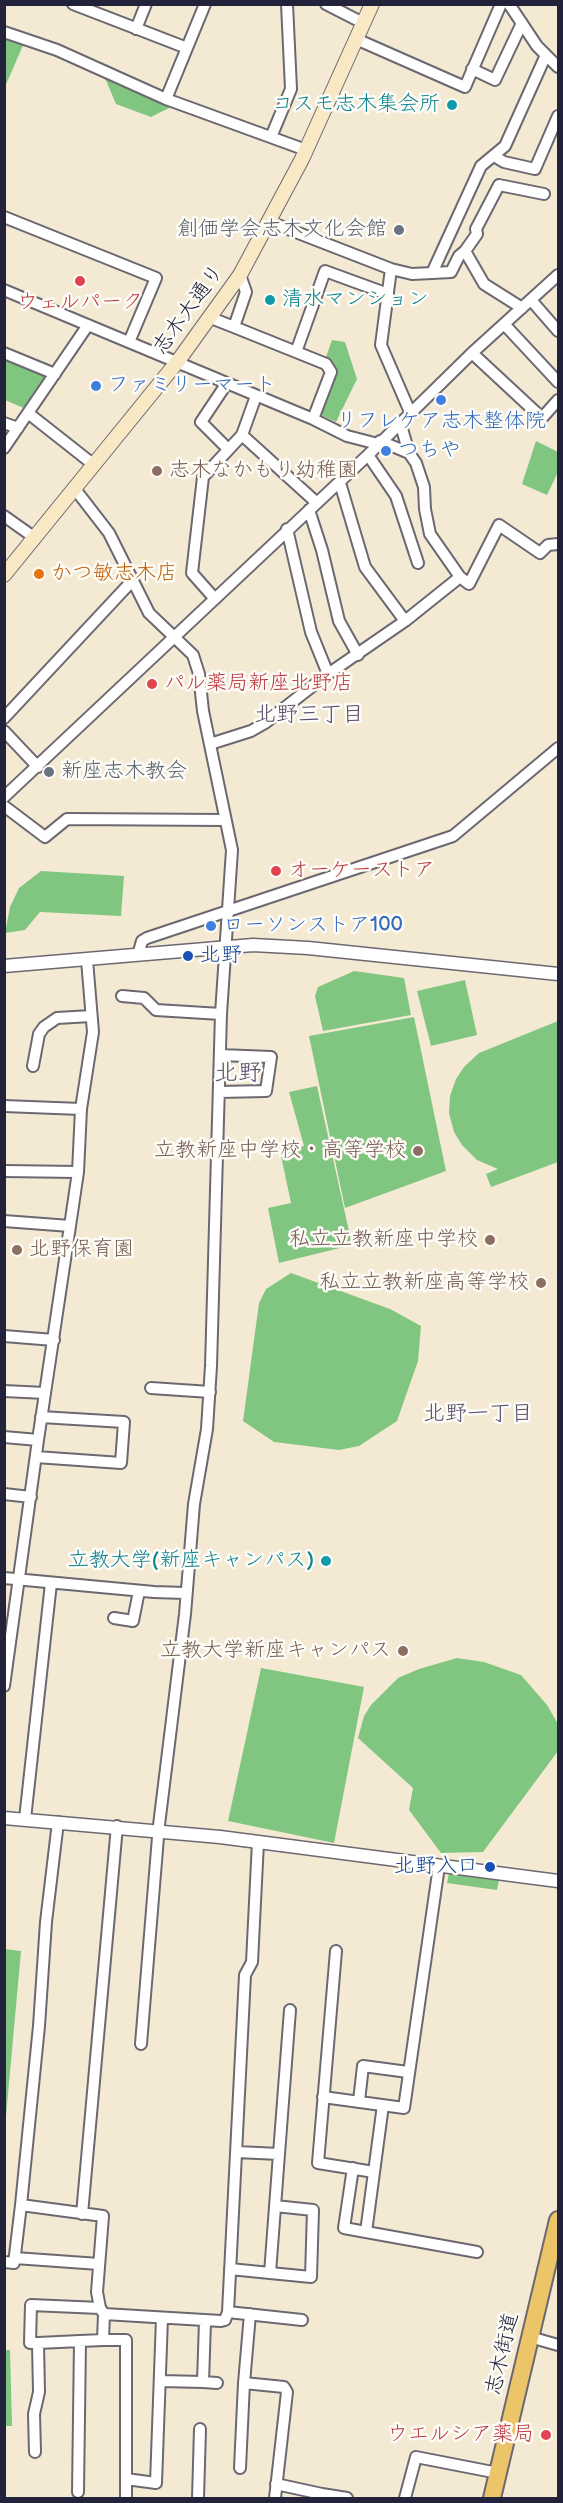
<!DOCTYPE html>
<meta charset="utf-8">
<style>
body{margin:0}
#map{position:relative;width:563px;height:2503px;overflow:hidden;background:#f4ead4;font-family:"Balsamiq Sans",sans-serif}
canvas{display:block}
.frame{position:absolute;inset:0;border:6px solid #22223b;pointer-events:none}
</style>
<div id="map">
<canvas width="563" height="2503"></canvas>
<div class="frame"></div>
</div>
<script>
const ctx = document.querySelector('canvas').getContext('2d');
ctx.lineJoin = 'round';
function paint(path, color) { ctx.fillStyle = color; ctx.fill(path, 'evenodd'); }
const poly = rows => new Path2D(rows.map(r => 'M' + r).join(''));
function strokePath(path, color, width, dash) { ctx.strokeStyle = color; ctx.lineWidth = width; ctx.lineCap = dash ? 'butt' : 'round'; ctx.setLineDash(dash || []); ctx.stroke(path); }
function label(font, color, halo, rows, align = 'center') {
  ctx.font = font + ' "Balsamiq Sans","Klee One",sans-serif'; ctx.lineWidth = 5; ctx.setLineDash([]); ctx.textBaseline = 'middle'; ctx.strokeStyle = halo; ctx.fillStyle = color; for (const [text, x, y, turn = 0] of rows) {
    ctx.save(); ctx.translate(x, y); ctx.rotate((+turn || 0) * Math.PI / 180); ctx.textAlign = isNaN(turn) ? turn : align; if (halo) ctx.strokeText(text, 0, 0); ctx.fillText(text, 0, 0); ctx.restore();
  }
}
const green = poly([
 [5,37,24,43,5,87,4,38],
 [105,78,173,106,151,117,116,104],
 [332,340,345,342,357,379,336,422,321,415,319,411,334,373,325,360],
 [4,357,46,374,48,377,26,409,5,400],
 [536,441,558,452,558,472,547,495,522,484],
 [41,871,124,876,121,916,40,912,25,930,5,933,10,907,19,888],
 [354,971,404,978,411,1015,323,1031,315,996,318,987],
 [465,980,477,1035,431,1046,417,991],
 [414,1017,446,1171,345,1208,309,1036],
 [558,1021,558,1162,491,1187,486,1174,498,1169,477,1160,462,1145,454,1132,449,1113,450,1096,456,1079,464,1067,479,1053],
 [317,1086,352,1245,279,1263,268,1208,291,1203,280,1151,304,1146,289,1092],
 [291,1273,390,1309,421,1326,418,1361,397,1421,359,1446,339,1450,274,1442,243,1421,259,1303,266,1289],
 [457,1658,484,1662,521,1675,547,1705,558,1724,558,1751,483,1852,441,1853,409,1810,413,1788,358,1738,364,1716,371,1705,398,1678,419,1669],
 [261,1668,364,1687,334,1843,228,1821],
 [449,1873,499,1880,497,1890,447,1883],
 [5,1949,21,1951,5,2127,4,1949],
 [4,2350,10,2350,12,2426,5,2426]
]);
const minor = poly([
 [73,4,187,48],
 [326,4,363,23],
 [509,4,537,46,558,67],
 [136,29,146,4],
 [4,32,57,50,166,99,306,150],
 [356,39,465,87,501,4],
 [472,69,495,80,522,23],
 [166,99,205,4],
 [271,137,291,89,287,4],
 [494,156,504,162,535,169,558,116],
 [4,217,156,278,129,342],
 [270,222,391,269,412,274,432,273,481,166,505,146,546,55],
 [465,251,477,234,476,229,499,185,544,194],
 [391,269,381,345,410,412],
 [432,273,451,272,459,256,465,251,484,284,522,308],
 [240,275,246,292,234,327,326,364,331,372,313,419],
 [4,290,313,419,347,436,378,444],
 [531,300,558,331],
 [211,318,234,327],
 [504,324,558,382],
 [296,352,325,271,388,294],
 [4,353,55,374],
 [472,353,542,418,558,400],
 [227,383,201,422,228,449],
 [28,413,94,465],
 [4,423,18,428],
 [242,435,317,503],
 [380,441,409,453],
 [4,448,88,325],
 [368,455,396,496,418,563],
 [340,483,365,567,405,621],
 [75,489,109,533,149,613,193,655,199,674,203,711,232,850,221,1014,211,1366,207,1429,194,1504,185,1614,159,1825,141,2044],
 [309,510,322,550,339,621,358,655],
 [4,516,35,538],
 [287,529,311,632,328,674],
 [460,577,469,584,499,525,540,553,548,545,558,544],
 [215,599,192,573,203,477,242,435,256,396],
 [4,718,132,581],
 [4,731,38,767],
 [210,744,251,731,265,723,328,674,405,621,460,577,430,534,425,509,424,487,416,463,409,453,400,422],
 [4,797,368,455,472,353,558,275],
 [4,806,45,837,67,819,225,820],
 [138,955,142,941,147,938,453,836,558,748],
 [122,996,144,998,156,1010,221,1014],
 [33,1066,39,1034,44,1027,57,1018,91,1016],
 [219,1092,266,1091,271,1057,220,1055],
 [4,1106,81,1109,78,1172],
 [81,1109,93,1032,87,960],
 [4,1171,78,1172,70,1226],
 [4,1221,70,1226,38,1440,4,1686],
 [4,1336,54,1340],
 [151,1388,210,1392],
 [4,1391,45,1393],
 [4,1437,38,1440],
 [36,1457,121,1463,124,1422,41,1417],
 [4,1494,31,1497],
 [4,1578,154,1592,185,1593],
 [114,1618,133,1621,139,1591],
 [25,1819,51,1583],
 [58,1822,46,1922,39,2026,21,2205,103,2216,97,2292,100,2308],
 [336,1951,318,2163,374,2172],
 [323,2097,404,2108,439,1866],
 [359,2101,363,2066,408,2072],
 [383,2105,366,2232,477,2252],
 [237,2152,279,2154],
 [353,2168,344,2228,366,2232],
 [275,2206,313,2210,311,2277,270,2273,279,2154,290,2010],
 [82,2214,117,1826],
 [15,2258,99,2264],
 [4,2262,14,2263,21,2205],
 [230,2269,270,2273],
 [228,2312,302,2320],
 [530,2337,558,2345],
 [103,2340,126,2340,126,2498],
 [38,2343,80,2341],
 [161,2381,203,2382,205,2321],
 [203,2382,217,2383],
 [244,2383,284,2387,287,2392,275,2498],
 [35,2452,34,2414,39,2392,38,2343,30,2343,31,2305,100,2308,104,2314,221,2321,225,2320,228,2312,245,1975,252,1962,258,1842],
 [240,2468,244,2383,250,2314],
 [126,2479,156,2483,162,2318],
 [276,2484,322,2494],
 [78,2492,80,2341,103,2340,104,2314],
 [198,2498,200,2429],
 [321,2498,322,2494,347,2498],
 [405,2498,416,2457,498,2473]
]);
const tertiary = poly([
 [4,966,253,945,308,948,558,974],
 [4,1818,220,1837,558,1881]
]);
const secondary = poly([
 [4,575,178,361,240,275,302,159,372,4]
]);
const primary = poly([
 [492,2498,558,2220]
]);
const markers = [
 [452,105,6,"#0f9aa8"],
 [399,230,6,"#6b7280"],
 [80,281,6,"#e0444e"],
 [270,300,6,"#0f9aa8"],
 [96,386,6,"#3f7fe0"],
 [441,400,6,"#3f7fe0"],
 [386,451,6,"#3f7fe0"],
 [157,471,6,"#8d6e63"],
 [39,574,6,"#e8710a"],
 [152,684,6,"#e0444e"],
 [49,772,6,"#6b7280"],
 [276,871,6,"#e0444e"],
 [211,926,6,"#3f7fe0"],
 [188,956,6,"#1a4fb4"],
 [418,1151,6,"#8d6e63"],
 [490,1240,6,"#8d6e63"],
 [17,1250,6,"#8d6e63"],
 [541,1283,6,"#8d6e63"],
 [326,1561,6,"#0f9aa8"],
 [403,1651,6,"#8d6e63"],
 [490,1867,6,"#1a4fb4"],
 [546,2435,6,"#e0444e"]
];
const cultureNames = [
 ["コスモ志木集会所",440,105],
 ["清水マンション",282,300,"left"],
 ["立教大学(新座キャンパス)",314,1561]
];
const worshipNames = [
 ["創価学会志木文化会館",387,230],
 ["新座志木教会",61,772,"left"]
];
const healthNames = [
 ["ウェルパーク",80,303,"center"],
 ["パル薬局新座北野店",164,684],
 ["オーケーストア",288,871],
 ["ウエルシア薬局",534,2435,"right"]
];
const streetNames = [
 ["志木大通り",189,310,-54],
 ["志木街道",503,2354,-77]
];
const shopNames = [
 ["ファミリーマート",108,386],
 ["リフレケア志木整体院",441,422,"center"],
 ["つちや",398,451],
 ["ローソンストア100",223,926]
];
const educationNames = [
 ["志木なかもり幼稚園",169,471,"left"],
 ["立教新座中学校・高等学校",406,1151],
 ["私立立教新座中学校",478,1240],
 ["北野保育園",29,1250,"left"],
 ["私立立教新座高等学校",529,1283],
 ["立教大学新座キャンパス",391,1651]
];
const foodNames = [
 ["かつ敏志木店",51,574]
];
const transitNames = [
 ["北野",200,956],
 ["北野入口",478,1867,"right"]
];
const neighbourhoodNames = [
 ["北野三丁目",309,715],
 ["北野一丁目",478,1414]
];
const quarterNames = [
 ["北野",238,1074]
];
paint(green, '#80c681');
strokePath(minor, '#6c6871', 14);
strokePath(tertiary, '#6c6871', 15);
strokePath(secondary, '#6c6871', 16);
strokePath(primary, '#6c6871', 20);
strokePath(minor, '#fff', 10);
strokePath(tertiary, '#fff', 12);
strokePath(secondary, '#f8e8c3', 14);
strokePath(primary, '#edc569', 16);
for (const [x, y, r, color] of markers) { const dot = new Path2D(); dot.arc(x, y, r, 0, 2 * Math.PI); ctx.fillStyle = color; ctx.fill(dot); strokePath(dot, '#fdfcf7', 2); }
label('21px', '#0d838f', '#fdfcf7', cultureNames, 'right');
label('21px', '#5b616d', '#fdfcf7', worshipNames, 'right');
label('21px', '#be3a42', '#fdfcf7', healthNames, 'left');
label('21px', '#22223b', '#fdfcf7', streetNames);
label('21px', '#366cbe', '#fdfcf7', shopNames, 'left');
label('21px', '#785e54', '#fdfcf7', educationNames, 'right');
label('21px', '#c56008', '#fdfcf7', foodNames, 'left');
label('21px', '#164399', '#fdfcf7', transitNames, 'left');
label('22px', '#554c6b', '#fdfcf7', neighbourhoodNames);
label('24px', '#554c6b', '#fdfcf7', quarterNames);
</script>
